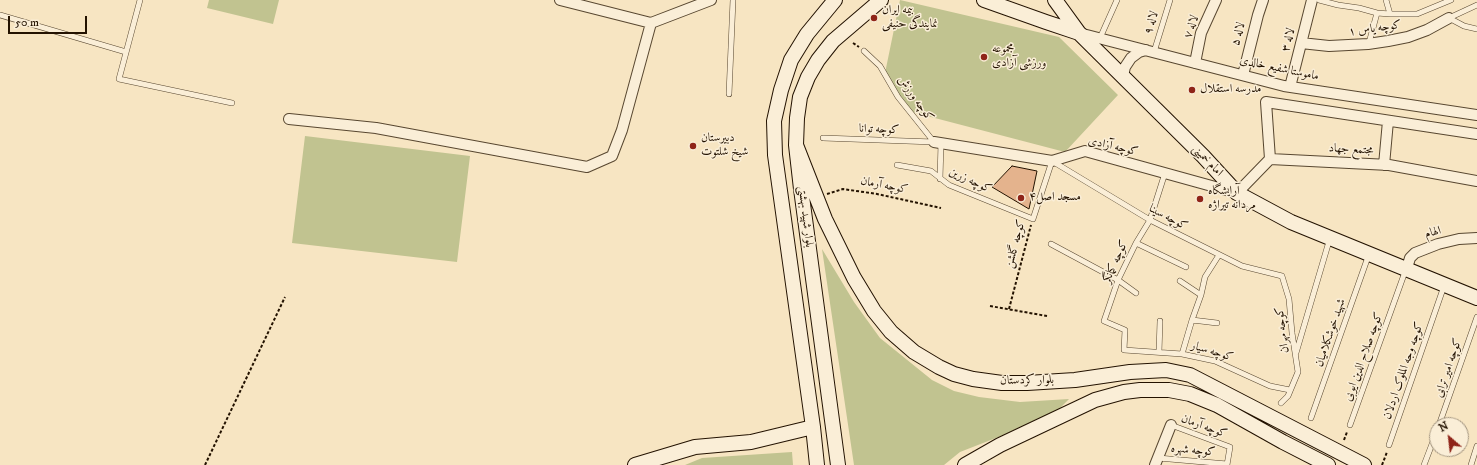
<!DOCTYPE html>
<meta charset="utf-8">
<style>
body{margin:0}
#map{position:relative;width:1477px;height:465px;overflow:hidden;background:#f7e5c2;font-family:"IM FELL DW Pica",serif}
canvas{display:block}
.north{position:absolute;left:1429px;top:417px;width:40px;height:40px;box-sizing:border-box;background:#faeed7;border:1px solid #a49681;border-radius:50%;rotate:332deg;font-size:11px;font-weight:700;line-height:16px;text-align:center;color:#231200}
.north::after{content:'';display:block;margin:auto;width:14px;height:18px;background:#8f2418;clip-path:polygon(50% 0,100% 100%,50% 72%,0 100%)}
.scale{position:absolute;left:8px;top:16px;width:79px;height:18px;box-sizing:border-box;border:2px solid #231200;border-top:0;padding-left:5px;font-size:12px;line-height:14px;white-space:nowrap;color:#231200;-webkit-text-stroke:3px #faeed7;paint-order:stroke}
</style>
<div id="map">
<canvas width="1477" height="465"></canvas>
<div class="north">N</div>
<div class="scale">50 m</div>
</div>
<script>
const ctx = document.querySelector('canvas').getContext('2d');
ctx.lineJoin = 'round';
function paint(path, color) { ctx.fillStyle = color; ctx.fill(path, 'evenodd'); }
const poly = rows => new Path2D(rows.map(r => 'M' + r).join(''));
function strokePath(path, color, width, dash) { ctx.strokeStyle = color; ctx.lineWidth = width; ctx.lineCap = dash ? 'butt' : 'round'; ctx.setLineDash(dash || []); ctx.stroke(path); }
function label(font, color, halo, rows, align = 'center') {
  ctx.font = font + ' "IM FELL DW Pica",Amiri,serif'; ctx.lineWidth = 3; ctx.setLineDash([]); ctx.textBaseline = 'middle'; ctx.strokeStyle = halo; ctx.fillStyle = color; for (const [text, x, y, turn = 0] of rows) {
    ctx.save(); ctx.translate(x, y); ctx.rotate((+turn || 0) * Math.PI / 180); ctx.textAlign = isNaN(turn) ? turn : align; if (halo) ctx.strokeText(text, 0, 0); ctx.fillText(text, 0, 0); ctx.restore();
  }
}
const green = poly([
 [209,0,279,0,273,24,207,8],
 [900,0,1059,37,1118,95,1065,152,908,111,884,78],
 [305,136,470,156,457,262,292,243],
 [822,249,854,302,880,338,932,380,954,391,979,397,1020,402,1069,399,1059,409,1001,436,960,452,944,465,854,465],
 [792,452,793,465,685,465,702,458]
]);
const building = poly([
 [1012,166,1037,171,1029,209,992,187,1012,166]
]);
const path = poly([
 [853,43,859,47],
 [827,194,843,189,877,194,941,208],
 [990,306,1047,316],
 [1009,309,1031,225],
 [1344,440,1347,432],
 [205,465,285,297],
 [1382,465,1387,452]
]);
const lane = poly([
 [140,0,119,79,232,103],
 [1319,0,1338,5,1359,8,1377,13,1390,14,1417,14,1451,0],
 [1386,0,1390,14],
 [0,15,126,52],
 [1449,18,1477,5],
 [1449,18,1464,26,1477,29],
 [1100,38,1117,0],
 [1369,43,1377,13],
 [864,51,880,66,898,97,934,142],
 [1154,52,1170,0],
 [729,94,733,0],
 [823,138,934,142],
 [897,165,931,171,949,185,1033,219,1052,161,1150,220,1242,266,1282,276,1289,299,1292,333,1298,372,1288,396,1281,403],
 [1165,173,1150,220,1136,243,1118,280,1104,321,1125,330,1124,350,1182,354,1215,361,1270,386,1290,390],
 [940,179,941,143],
 [1136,243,1186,267],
 [1051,244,1118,280,1136,293],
 [1180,281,1201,295,1205,277,1219,255],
 [1192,320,1201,295],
 [1159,352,1160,321],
 [1296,353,1330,238],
 [1182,354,1192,320,1217,323],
 [1311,418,1369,254],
 [1171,425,1230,447,1227,465],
 [1350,425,1406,269],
 [1439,425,1477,317],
 [1389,445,1444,286],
 [1158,458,1227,464],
 [1424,465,1437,431],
 [1471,465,1477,446]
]);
const street = poly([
 [560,0,651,23],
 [1079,33,1284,86,1477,115],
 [1301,43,1329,46,1368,44,1388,41,1408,37,1427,30,1449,18],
 [1195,63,1201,33,1216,0],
 [1243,75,1258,15,1263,0],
 [1123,76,1125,67,1131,58,1139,52,1146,50],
 [1290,87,1312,0],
 [289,119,376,128,587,167,612,156,622,130,651,23,711,0],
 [934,142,1052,161,1085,151,1237,193,1270,159,1389,165,1477,181],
 [1270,159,1266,102,1477,134],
 [1384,165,1388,121],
 [1407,268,1410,258,1415,253,1438,244,1459,239,1477,238],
 [1155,465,1171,425]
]);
const secondary = poly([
 [984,0,1046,22,1079,33,1203,156,1237,193,1291,222,1477,298],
 [1055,0,1079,33],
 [796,145,825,219,854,278,874,311,891,332,914,352,939,367,954,374,973,379,1002,383,1027,383,1075,380,1130,372,1166,370,1190,375,1364,465],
 [635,465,695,447,751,442,813,427],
 [817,465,813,427,775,155,774,121,781,90,791,60,807,34,835,0],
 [838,465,801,189,796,145,797,118,800,97,808,77,818,60,833,41,881,0],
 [965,465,1000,445,1095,400,1124,392,1140,390,1169,390,1190,394,1217,405,1283,442,1328,465]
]);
const markers = [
 [874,18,4,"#8f2418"],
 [984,57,4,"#8f2418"],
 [1192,90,4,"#8f2418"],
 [693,146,4,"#8f2418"],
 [1021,198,4,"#8f2418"],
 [1200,199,4,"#8f2418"]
];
const poiNames = [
 ["بیمه ایران",882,11],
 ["نمایندگی حنیفی",882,25],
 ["مجموعه",992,50],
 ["ورزشی آزادی",992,64],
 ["مدرسه استقلال",1200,90],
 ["دبیرستان",701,139],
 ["شیخ شلتوت",701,153],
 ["آرایشگاه",1208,192],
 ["مردانه تیراژه",1208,206],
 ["مسجد اصل۴",1029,198]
];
const streetNames = [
 ["لاله ۹",1152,23,-73],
 ["لاله ۷",1192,27,-71],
 ["کوچه یاس ۱",1375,29,-8],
 ["لاله ۵",1239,34,-75],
 ["لاله ۳",1289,40,-76],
 ["ماموستا شفیع خالدی",1279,69,12],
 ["کوچه ورزش",915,99,54],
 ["کوچه توانا",879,130,2],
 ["کوچه آزادی",1113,147,13],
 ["مجتمع جهاد",1351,150,3],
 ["امام خمینی",1207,161,46],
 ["کوچه زرین",970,181,25],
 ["کوچه آرمان",884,186,11],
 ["بلوار شهید بهشتی",805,217,83],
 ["کوچه سینا",1168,218,28],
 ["الهام",1433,233,-15],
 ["کوچه گلشن",1016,244,-75],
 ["کوچه کمانگر",1116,262,-66],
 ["کوچه مهران",1283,330,-97],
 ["شهید خوشکلامیان",1331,333,-71],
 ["کوچه سیار",1212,352,17],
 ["کوچه صلاح الدین ایوبی",1364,357,-70],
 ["کوچه امیر ترابی",1449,368,-71],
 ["کوچه وجه الملوک اردلان",1404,371,-71],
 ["بلوار کردستان",1027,381,-1],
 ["کوچه آرمان",1204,427,20],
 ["کوچه شهره",1193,451,5]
];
paint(green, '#c1c390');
paint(building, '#e4b38d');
strokePath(building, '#231200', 1);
strokePath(lane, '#584730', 6);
strokePath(street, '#584730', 12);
strokePath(secondary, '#231200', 16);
strokePath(path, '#231200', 2, [3, 2]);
strokePath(lane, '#faeed7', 5);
strokePath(street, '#faeed7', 10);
strokePath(secondary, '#faeed7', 14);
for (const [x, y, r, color] of markers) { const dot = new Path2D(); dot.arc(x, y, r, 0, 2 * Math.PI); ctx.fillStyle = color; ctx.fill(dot); strokePath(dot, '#faeed7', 1.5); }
label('12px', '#231200', '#faeed7', poiNames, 'left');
label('12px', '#231200', '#faeed7', streetNames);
</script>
